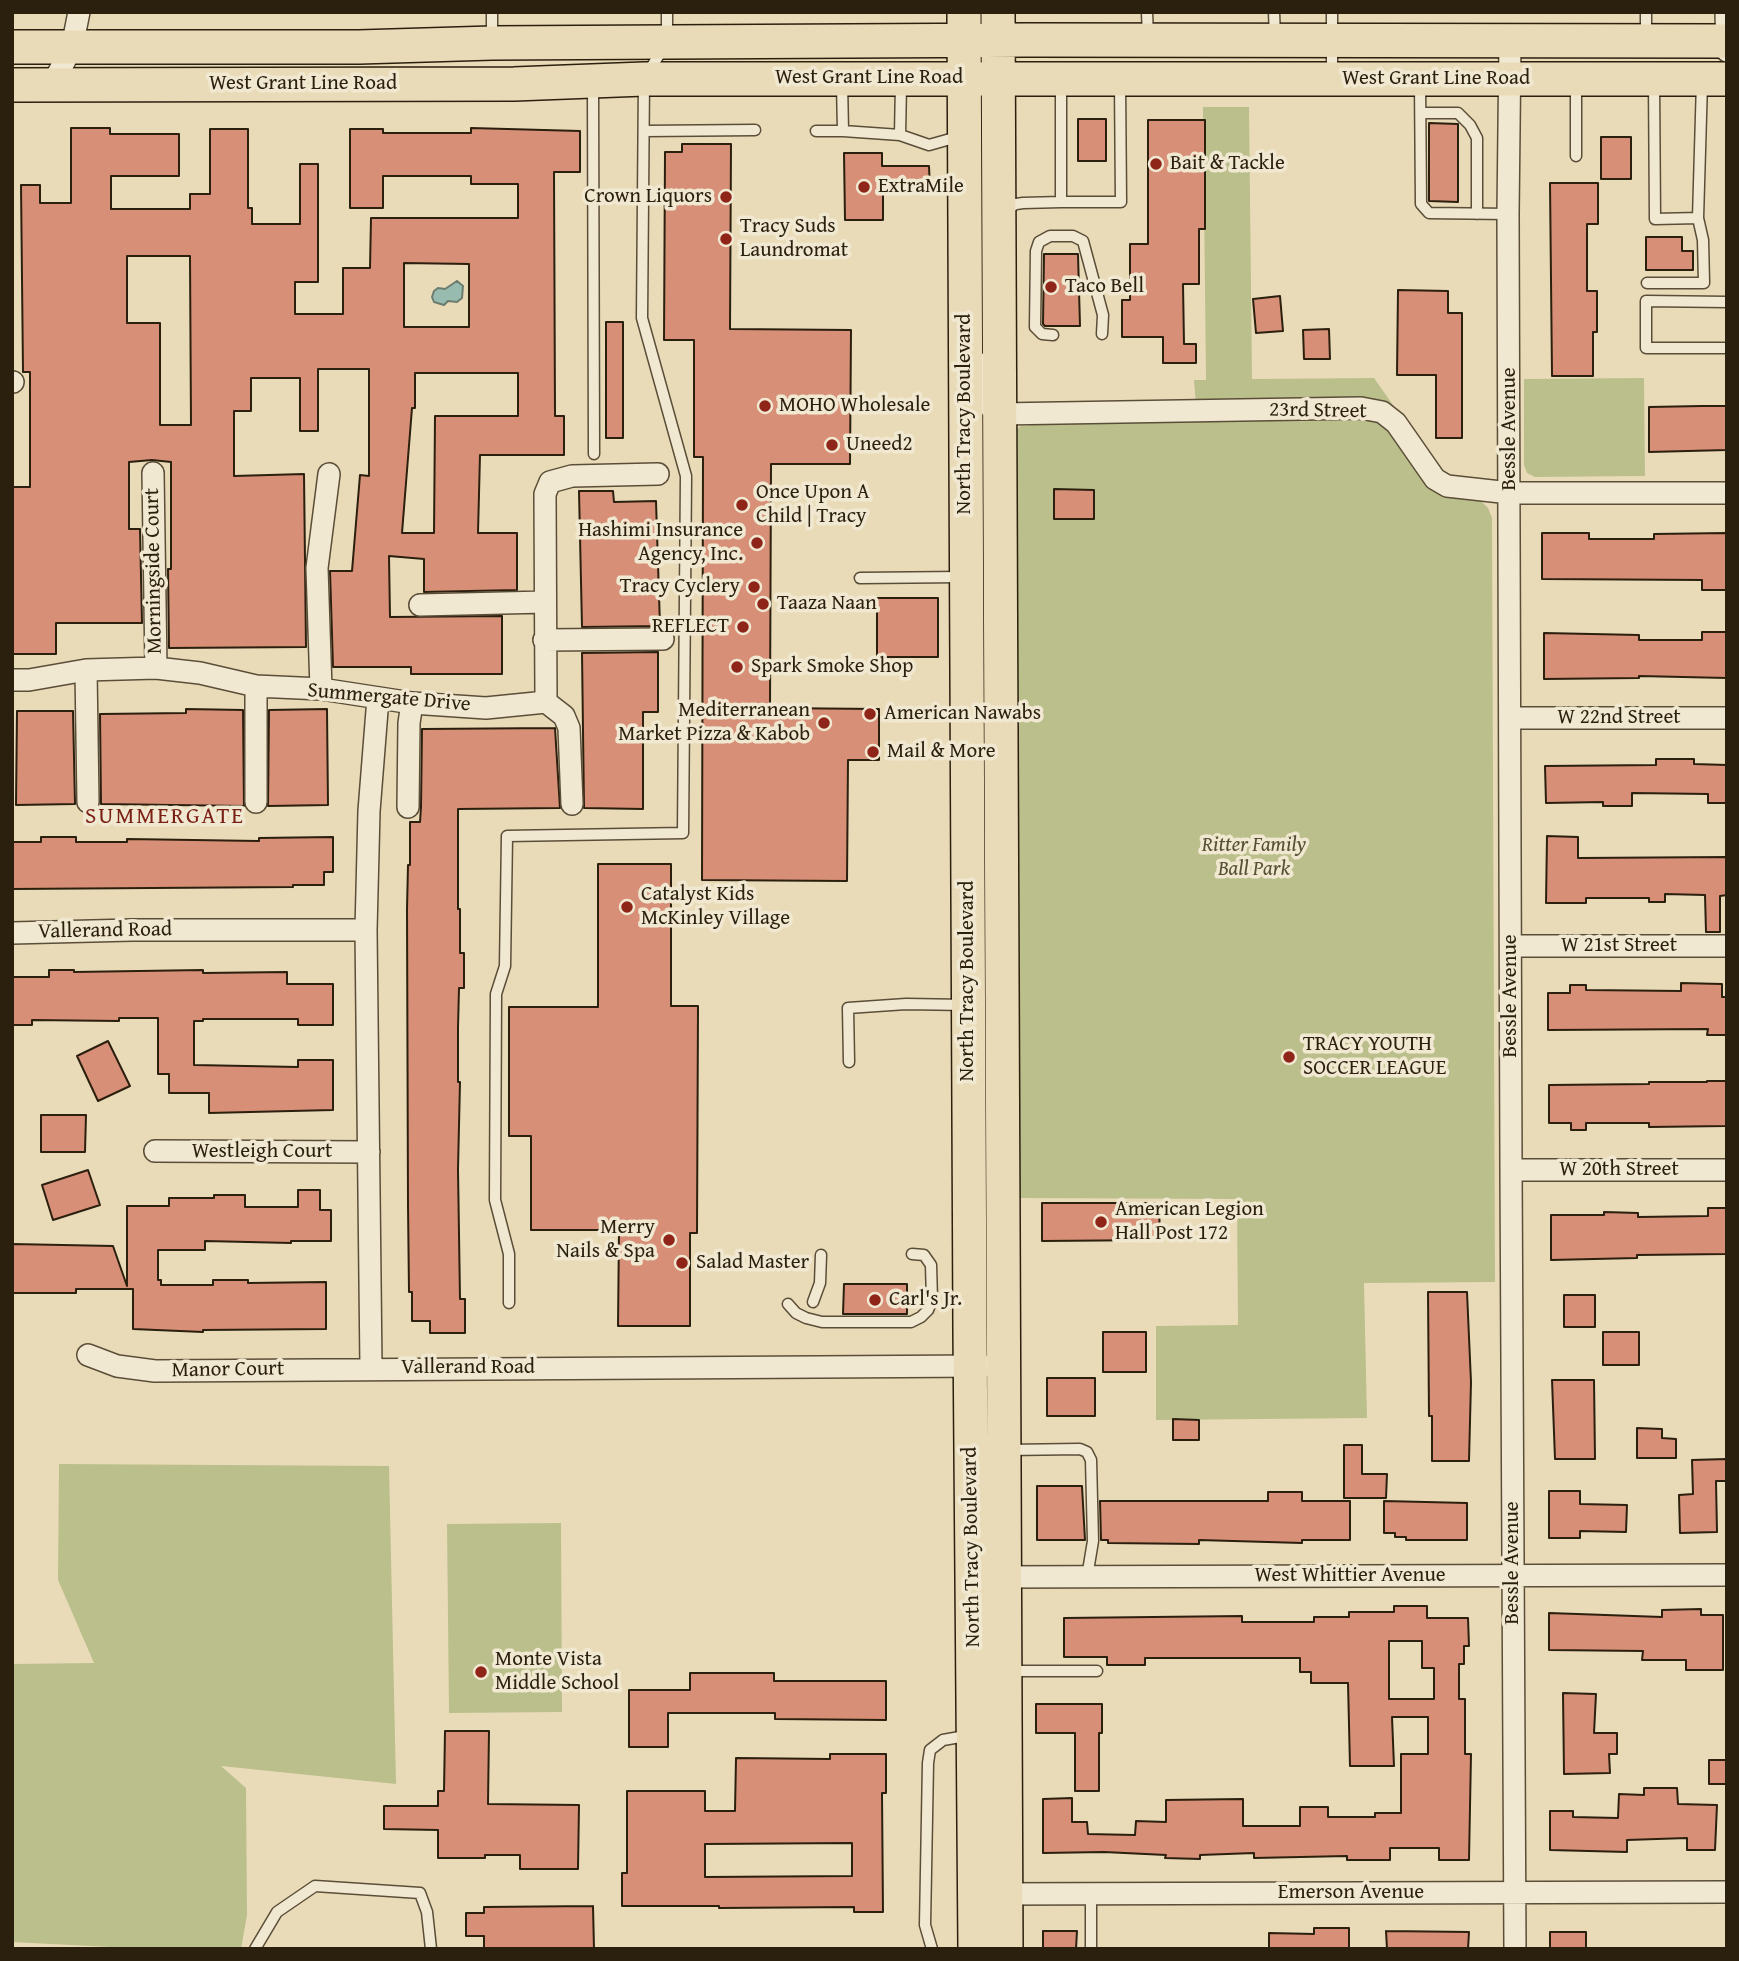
<!DOCTYPE html>
<style>
body{margin:0}
#map{position:relative;width:1739px;height:1961px;overflow:hidden;background:#eadbb8;font-family:"Gentium Book Plus",serif}
canvas{display:block}
.frame{position:absolute;inset:0;border:14px solid #2b1f0e;pointer-events:none}
</style>
<div id="map">
<canvas width="1739" height="1961"></canvas>
<div class="frame"></div>
</div>
<script>
const ctx = document.querySelector('canvas').getContext('2d');
ctx.lineJoin = 'round';
function paint(path, color) { ctx.fillStyle = color; ctx.fill(path, 'evenodd'); }
const poly = rows => new Path2D(rows.map(r => 'M' + r).join(''));
function strokePath(path, color, width, dash) { ctx.strokeStyle = color; ctx.lineWidth = width; ctx.lineCap = dash ? 'butt' : 'round'; ctx.setLineDash(dash || []); ctx.stroke(path); }
function label(font, color, halo, rows, align = 'center') {
  ctx.font = font + ' "Gentium Book Plus",serif'; ctx.lineWidth = 7; ctx.setLineDash([]); ctx.textBaseline = 'middle'; ctx.strokeStyle = halo; ctx.fillStyle = color; for (const [text, x, y, turn = 0] of rows) {
    ctx.save(); ctx.translate(x, y); ctx.rotate((+turn || 0) * Math.PI / 180); ctx.textAlign = isNaN(turn) ? turn : align; if (halo) ctx.strokeText(text, 0, 0); ctx.fillText(text, 0, 0); ctx.restore();
  }
}
const green = poly([
 [1203,107,1249,107,1252,379,1374,378,1436,466,1469,496,1481,501,1488,508,1492,518,1495,1282,1364,1283,1367,1418,1156,1420,1156,1326,1238,1325,1237,1199,1015,1198,1014,431,1021,426,1029,426,1030,402,1196,405,1194,380,1206,380],
 [1644,378,1645,476,1535,477,1527,473,1524,465,1524,379],
 [59,1464,389,1466,396,1784,221,1766,246,1788,247,1915,241,1949,150,1949,12,1942,12,1664,94,1663,58,1580],
 [561,1523,562,1712,449,1713,447,1524]
]);
const water = poly([
 [457,281,463,286,462,298,457,302,448,301,444,305,434,302,432,297,434,291,438,288,445,289,457,281]
]);
const building = poly([
 [1078,119,1106,119,1106,161,1078,161,1078,119],
 [1148,120,1205,120,1205,229,1199,229,1199,284,1183,284,1184,344,1196,344,1196,363,1163,363,1163,337,1122,337,1122,300,1130,300,1130,244,1148,244,1148,120],
 [1429,123,1458,124,1458,202,1429,201,1429,123],
 [71,128,110,128,110,134,179,134,179,176,111,176,111,209,190,209,190,194,210,194,210,129,248,129,248,208,252,208,252,224,300,224,300,164,318,164,318,282,295,282,295,314,343,314,343,268,370,268,371,218,518,218,518,184,471,184,471,176,383,176,383,208,350,208,350,129,383,129,383,133,471,133,471,128,580,131,580,172,554,172,555,416,564,416,564,455,480,455,478,533,517,533,517,590,424,592,424,559,389,556,390,617,502,616,502,674,411,674,411,667,333,667,330,571,352,571,360,475,369,476,369,369,318,369,318,431,300,431,300,378,251,378,251,411,234,411,234,476,304,474,306,647,169,648,168,569,171,569,171,462,152,460,129,462,129,529,140,529,142,623,56,623,56,654,12,654,12,487,30,487,30,372,23,372,21,185,40,185,40,203,71,203,71,128],
 [127,256,190,256,191,425,160,425,160,323,127,323,127,256],
 [404,263,469,264,469,327,404,327,404,263],
 [415,373,518,373,518,416,435,416,434,533,402,533,412,408,415,408,415,373],
 [1601,137,1631,137,1631,179,1601,179,1601,137],
 [682,144,731,144,730,329,851,330,850,464,771,464,770,708,879,709,879,760,848,760,847,881,702,880,703,457,694,457,694,340,664,340,665,152,682,152,682,144],
 [844,153,882,153,882,166,929,166,930,189,883,189,883,220,845,220,844,153],
 [1550,183,1598,183,1598,224,1587,224,1587,291,1597,291,1597,332,1593,332,1593,376,1552,376,1550,183],
 [1646,237,1682,237,1682,251,1693,251,1693,270,1646,270,1646,237],
 [1044,254,1078,254,1080,326,1045,326,1043,324,1044,254],
 [1398,290,1448,291,1448,313,1462,313,1462,438,1436,438,1436,375,1397,375,1398,290],
 [1280,296,1283,331,1256,333,1253,299,1280,296],
 [606,322,623,322,623,438,606,438,606,322],
 [1329,329,1330,359,1304,359,1303,330,1329,329],
 [1702,406,1727,406,1727,450,1649,452,1649,407,1702,406],
 [1054,489,1094,490,1094,519,1054,519,1054,489],
 [579,491,613,491,614,502,656,501,660,626,582,627,579,491],
 [1542,533,1589,533,1589,539,1654,539,1654,534,1727,533,1727,590,1702,590,1702,580,1542,579,1542,533],
 [877,598,938,598,938,657,877,657,877,598],
 [1702,632,1727,632,1727,678,1639,676,1639,678,1544,679,1544,633,1639,635,1639,640,1702,640,1702,632],
 [658,652,658,712,643,712,643,809,584,808,582,653,658,652],
 [186,709,243,710,244,806,101,804,100,714,186,713,186,709],
 [327,709,328,805,268,806,269,710,327,709],
 [17,711,73,711,75,804,16,805,17,711],
 [555,728,560,808,458,809,458,909,460,909,460,953,464,953,464,988,459,988,458,1028,458,1082,460,1082,458,1169,460,1299,465,1299,465,1333,430,1333,430,1321,412,1321,412,1292,409,1292,408,1205,407,909,408,865,410,865,410,822,420,822,421,807,422,729,555,728],
 [1656,759,1694,759,1694,764,1727,765,1727,803,1708,803,1708,794,1632,793,1632,806,1603,806,1603,802,1546,803,1545,766,1656,765,1656,759],
 [1547,836,1578,837,1578,858,1727,857,1727,895,1720,896,1720,932,1706,932,1705,895,1665,894,1665,902,1649,902,1649,898,1586,898,1586,903,1546,903,1547,836],
 [41,837,76,837,76,842,127,842,127,839,259,841,259,838,333,837,333,872,324,872,324,885,293,885,293,887,12,889,12,842,41,842,41,837],
 [598,864,671,864,671,1006,698,1006,697,1233,690,1233,690,1326,618,1326,619,1230,531,1230,531,1136,509,1136,509,1007,598,1007,598,864],
 [49,970,74,970,74,972,203,970,203,973,287,972,287,984,333,984,333,1025,298,1025,298,1019,203,1019,203,1021,194,1021,194,1065,298,1067,298,1060,333,1060,333,1110,209,1113,209,1093,169,1093,169,1074,158,1074,158,1018,119,1018,119,1021,32,1020,32,1025,12,1025,12,977,49,977,49,970],
 [1681,983,1722,984,1722,997,1727,997,1727,1035,1707,1035,1708,1029,1548,1030,1548,993,1570,993,1570,985,1586,985,1586,990,1681,991,1681,983],
 [108,1041,130,1086,98,1101,77,1056,108,1041],
 [1707,1081,1727,1081,1727,1126,1649,1127,1649,1123,1586,1123,1586,1130,1571,1130,1571,1123,1549,1123,1549,1085,1649,1084,1649,1082,1707,1082,1707,1081],
 [41,1115,86,1115,85,1152,41,1152,41,1115],
 [88,1170,100,1205,53,1220,42,1185,88,1170],
 [298,1190,320,1190,320,1210,331,1210,331,1241,291,1241,291,1243,205,1241,205,1250,158,1250,158,1280,161,1280,161,1285,213,1285,213,1280,248,1280,248,1283,326,1282,326,1329,203,1330,203,1332,133,1329,133,1289,76,1289,76,1293,12,1293,12,1244,113,1246,127,1286,127,1206,169,1206,169,1198,214,1198,214,1195,245,1195,245,1207,298,1207,298,1190],
 [1042,1203,1159,1203,1160,1240,1042,1241,1042,1203],
 [1708,1208,1727,1208,1727,1254,1637,1255,1637,1258,1551,1260,1551,1215,1604,1215,1604,1212,1638,1213,1638,1217,1708,1216,1708,1208],
 [844,1284,907,1284,907,1314,843,1314,844,1284],
 [1428,1292,1467,1292,1471,1382,1469,1461,1432,1461,1432,1416,1429,1416,1428,1292],
 [1564,1295,1595,1295,1595,1327,1564,1327,1564,1295],
 [1103,1332,1146,1332,1146,1372,1103,1372,1103,1332],
 [1603,1332,1639,1332,1639,1365,1603,1365,1603,1332],
 [1047,1378,1095,1378,1095,1416,1047,1416,1047,1378],
 [1552,1380,1594,1380,1595,1459,1555,1459,1552,1380],
 [1173,1419,1199,1420,1199,1440,1173,1440,1173,1419],
 [1637,1428,1662,1429,1662,1438,1676,1439,1676,1458,1637,1458,1637,1428],
 [1344,1445,1362,1445,1362,1474,1387,1474,1386,1498,1344,1498,1344,1445],
 [1727,1459,1727,1481,1716,1481,1717,1532,1680,1533,1679,1495,1693,1494,1692,1460,1727,1459],
 [1037,1486,1082,1486,1085,1540,1037,1540,1037,1486],
 [1549,1491,1580,1491,1580,1504,1627,1505,1626,1532,1580,1531,1580,1538,1549,1538,1549,1491],
 [1268,1492,1302,1492,1302,1501,1350,1501,1350,1540,1302,1540,1302,1543,1199,1540,1199,1544,1108,1543,1108,1540,1101,1540,1100,1501,1268,1501,1268,1492],
 [1384,1501,1467,1503,1467,1540,1406,1540,1406,1537,1395,1537,1395,1533,1384,1533,1384,1501],
 [1394,1606,1427,1606,1427,1618,1468,1618,1469,1646,1464,1646,1464,1664,1459,1664,1459,1699,1465,1699,1465,1754,1471,1754,1469,1860,1439,1860,1439,1848,1390,1848,1390,1860,1347,1860,1347,1856,1254,1858,1254,1853,1200,1855,1200,1859,1165,1858,1166,1855,1104,1852,1043,1853,1043,1799,1072,1798,1072,1822,1087,1822,1088,1834,1135,1835,1136,1821,1166,1822,1166,1800,1243,1799,1243,1826,1300,1826,1300,1807,1328,1807,1328,1817,1375,1817,1375,1813,1401,1813,1401,1754,1428,1754,1428,1717,1392,1717,1394,1766,1350,1766,1348,1683,1311,1683,1311,1672,1300,1672,1300,1658,1145,1658,1145,1665,1107,1665,1107,1657,1064,1657,1064,1618,1242,1616,1242,1622,1314,1622,1314,1617,1349,1617,1349,1612,1394,1612,1394,1606],
 [1389,1641,1422,1641,1422,1668,1434,1668,1434,1699,1389,1699,1389,1641],
 [1701,1609,1701,1615,1723,1615,1723,1670,1686,1670,1686,1660,1642,1660,1643,1651,1549,1650,1549,1613,1662,1617,1662,1610,1701,1609],
 [690,1673,774,1673,774,1681,886,1681,886,1720,775,1719,775,1713,668,1713,668,1747,629,1747,629,1690,690,1690,690,1673],
 [1563,1693,1596,1694,1594,1733,1617,1733,1617,1754,1609,1754,1610,1773,1564,1774,1563,1693],
 [1036,1704,1102,1704,1102,1733,1099,1733,1099,1791,1075,1791,1075,1733,1036,1733,1036,1704],
 [445,1731,489,1731,488,1804,579,1805,578,1869,520,1869,520,1855,485,1855,485,1858,438,1858,438,1830,384,1829,384,1806,438,1806,438,1791,444,1791,445,1731],
 [830,1754,886,1754,886,1793,882,1793,883,1912,854,1912,854,1907,719,1908,719,1906,622,1906,622,1873,627,1873,627,1791,705,1791,705,1811,735,1811,736,1758,830,1759,830,1754],
 [852,1843,852,1876,705,1877,705,1844,852,1843],
 [1709,1760,1727,1760,1727,1784,1709,1784,1709,1760],
 [1644,1788,1677,1788,1678,1804,1717,1805,1715,1850,1687,1850,1687,1838,1627,1840,1627,1852,1550,1850,1550,1811,1573,1811,1573,1817,1618,1818,1619,1794,1644,1795,1644,1788],
 [593,1906,594,1949,484,1949,484,1936,466,1936,466,1913,484,1913,484,1907,593,1906],
 [1314,1928,1349,1928,1349,1949,1269,1949,1269,1933,1314,1934,1314,1928],
 [1043,1931,1077,1931,1076,1949,1043,1949,1043,1931],
 [1386,1931,1469,1932,1468,1949,1387,1949,1386,1931],
 [1550,1932,1586,1932,1586,1949,1550,1949,1550,1932]
]);
const service = poly([
 [492,12,492,41],
 [1147,12,1148,38],
 [1274,12,1275,38],
 [1646,12,1646,36],
 [1332,74,1332,12],
 [1420,82,1421,204,1429,213,1508,214],
 [1576,82,1576,156],
 [1654,82,1655,219,1698,218,1702,82],
 [593,86,594,454],
 [1421,113,1458,113,1470,125,1477,138,1477,214],
 [644,131,755,130],
 [816,131,843,131,842,83],
 [843,131,900,135,901,84],
 [900,135,929,145,961,136],
 [1061,202,1121,202,1120,82],
 [1004,211,1016,204,1023,203,1061,202,1061,81],
 [1647,283,1704,283,1703,240,1698,218],
 [1727,302,1646,301,1646,348,1727,348],
 [1053,335,1042,334,1035,327,1036,251,1039,242,1050,236,1073,236,1083,241,1103,315,1102,334],
 [860,578,962,577],
 [849,1062,848,1008,906,1004,966,1005],
 [813,1302,820,1283,821,1255],
 [509,1303,509,1254,495,1200,496,994,505,966,507,836,683,833,686,476,642,318,644,79,667,42,667,12],
 [788,1304,796,1313,806,1318,822,1322,911,1322,921,1317,928,1310,932,1300,931,1265,924,1255,912,1254],
 [1007,1450,1080,1449,1087,1452,1091,1460,1093,1541,1087,1577],
 [1007,1671,1097,1671],
 [1091,1893,1091,1949],
 [255,1949,277,1912,315,1886,420,1893,427,1912,431,1949],
 [932,1949,925,1925,928,1763,930,1750,943,1740,971,1735]
]);
const minor = poly([
 [1726,12,1727,51],
 [1510,42,1508,214,1511,1170,1515,1949],
 [52,85,72,47,79,12],
 [981,364,981,385,986,402,993,410,1000,414,1361,408,1382,412,1396,423,1435,479,1447,486,1510,493,1727,493],
 [12,382,13,382],
 [153,473,156,668],
 [420,605,545,602],
 [544,640,663,639],
 [86,670,88,802],
 [12,680,29,680,86,670,156,668,200,673,256,686,321,689,412,703,486,708,546,702],
 [321,689,317,568,329,474],
 [546,702,545,494,550,482,572,476,658,474],
 [546,702,564,716,569,728,572,804],
 [1510,718,1727,718],
 [256,802,256,686],
 [408,807,409,723,412,703],
 [12,933,132,930,366,930],
 [1511,946,1727,946],
 [155,1151,369,1152],
 [1511,1170,1727,1170],
 [88,1355,117,1366,155,1371,983,1366],
 [371,1368,366,930,369,811,378,698],
 [994,1577,1727,1575],
 [994,1894,1727,1892]
]);
const primary = poly([
 [964,12,970,1330,975,1949],
 [998,12,1006,1949],
 [12,47,359,47,492,43,1028,40,1727,41],
 [12,85,514,84,644,79,1727,79]
]);
const markers = [
 [1156,164,7,"#8f2418"],
 [864,187,7,"#8f2418"],
 [726,197,7,"#8f2418"],
 [726,239,7,"#8f2418"],
 [1051,287,7,"#8f2418"],
 [765,406,7,"#8f2418"],
 [832,445,7,"#8f2418"],
 [742,505,7,"#8f2418"],
 [757,543,7,"#8f2418"],
 [754,587,7,"#8f2418"],
 [763,604,7,"#8f2418"],
 [743,627,7,"#8f2418"],
 [737,667,7,"#8f2418"],
 [870,714,7,"#8f2418"],
 [824,723,7,"#8f2418"],
 [873,752,7,"#8f2418"],
 [627,907,7,"#8f2418"],
 [1289,1057,7,"#8f2418"],
 [1101,1222,7,"#8f2418"],
 [669,1240,7,"#8f2418"],
 [682,1263,7,"#8f2418"],
 [875,1300,7,"#8f2418"],
 [481,1672,7,"#8f2418"]
];
const streetNames = [
 ["West Grant Line Road",869,78],
 ["West Grant Line Road",1436,79],
 ["West Grant Line Road",303,84],
 ["23rd Street",1318,411,1],
 ["North Tracy Boulevard",965,414,-90],
 ["Bessle Avenue",1510,429,-90],
 ["Morningside Court",154,571,-91],
 ["Summergate Drive",389,698,5],
 ["W 22nd Street",1619,718],
 ["Vallerand Road",105,931,-1],
 ["W 21st Street",1619,946],
 ["North Tracy Boulevard",968,981,-90],
 ["Bessle Avenue",1511,996,-90],
 ["Westleigh Court",262,1152],
 ["W 20th Street",1619,1170],
 ["Vallerand Road",468,1368],
 ["Manor Court",228,1370,-1],
 ["North Tracy Boulevard",972,1547,-91],
 ["Bessle Avenue",1513,1563,-90],
 ["West Whittier Avenue",1350,1576],
 ["Emerson Avenue",1351,1893]
];
const poiNames = [
 ["Bait & Tackle",1170,164],
 ["ExtraMile",878,187],
 ["Crown Liquors",712,197,"right"],
 ["Tracy Suds",740,227],
 ["Laundromat",740,251],
 ["Taco Bell",1065,287],
 ["MOHO Wholesale",779,406],
 ["Uneed2",846,445],
 ["Once Upon A",756,493],
 ["Child | Tracy",756,517],
 ["Hashimi Insurance",743,531,"right"],
 ["Agency, Inc.",743,555,"right"],
 ["Tracy Cyclery",740,587,"right"],
 ["Taaza Naan",777,604],
 ["REFLECT",729,627,"right"],
 ["Spark Smoke Shop",751,667],
 ["Mediterranean",810,711,"right"],
 ["Market Pizza & Kabob",810,735,"right"],
 ["American Nawabs",884,714],
 ["Mail & More",887,752],
 ["Catalyst Kids",641,895],
 ["McKinley Village",641,919],
 ["TRACY YOUTH",1303,1045],
 ["SOCCER LEAGUE",1303,1069],
 ["American Legion",1115,1210],
 ["Hall Post 172",1115,1234],
 ["Merry",655,1228,"right"],
 ["Nails & Spa",655,1252,"right"],
 ["Salad Master",696,1263],
 ["Carl's Jr.",889,1300],
 ["Monte Vista",495,1660],
 ["Middle School",495,1684]
];
const parkNames = [
 ["Ritter Family",1254,846],
 ["Ball Park",1254,870]
];
const neighbourhoodNames = [
 ["SUMMERGATE",165,817]
];
paint(green, '#bbbf8c');
paint(water, '#98bbb0');
strokePath(water, '#6c7d6f', 2);
paint(building, '#d78f77');
strokePath(building, '#2b1f0e', 2);
strokePath(service, '#5b4e38', 13);
strokePath(minor, '#5b4e38', 24);
strokePath(primary, '#2b1f0e', 36);
strokePath(service, '#f1e8d1', 10);
strokePath(minor, '#f1e8d1', 21);
strokePath(primary, '#eadbb8', 33);
for (const [x, y, r, color] of markers) { const dot = new Path2D(); dot.arc(x, y, r, 0, 2 * Math.PI); ctx.fillStyle = color; ctx.fill(dot); strokePath(dot, '#f1e8d1', 2.5); }
label('21px', '#2b1f0e', '#f1e8d1', streetNames);
label('21px', '#2b1f0e', '#f1e8d1', poiNames, 'left');
label('italic 21px', '#564f34', '#f1e8d1', parkNames);
ctx.letterSpacing = '2px';
label('23px', '#7a1f14', '#f1e8d1', neighbourhoodNames);
ctx.letterSpacing = '0px';
</script>
